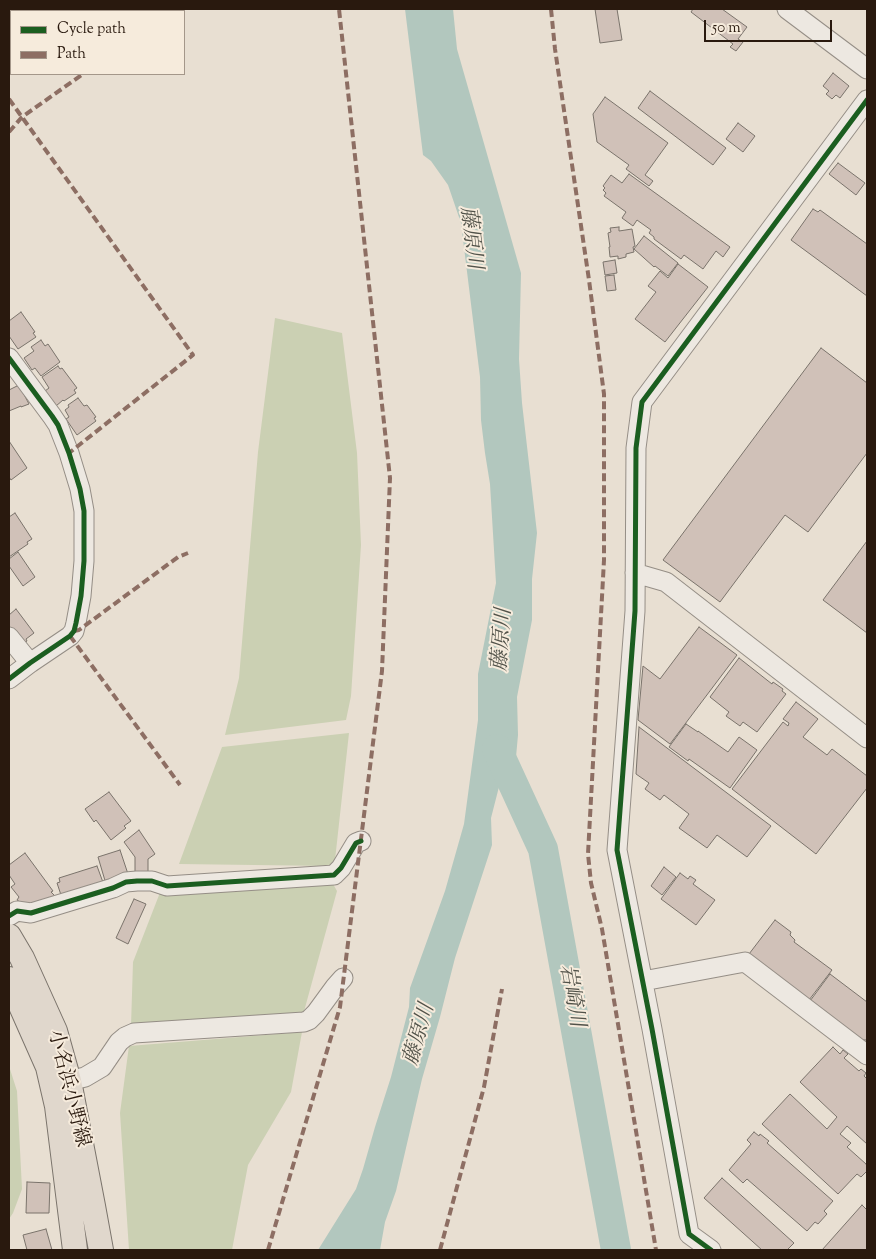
<!DOCTYPE html>
<meta charset="utf-8">
<style>
body{margin:0}
#map{position:relative;width:876px;height:1259px;overflow:hidden;background:#e8dfd2;font-family:"Sorts Mill Goudy",serif}
canvas{display:block}
.frame{position:absolute;inset:0;border:10px solid #29190e;pointer-events:none}
.legend{position:absolute;left:10px;top:10px;width:175px;height:65px;box-sizing:border-box;background:#f6ebdc;border:1px solid #a4978a;margin:0;padding:6px 9px;list-style:none;font-size:15px;color:#29190e}
.legend li{display:flex;align-items:center;gap:10px;height:25px}
.legend b{width:25px;border:1px solid #a4978a}
.scale{position:absolute;left:704px;top:20px;width:128px;height:22px;box-sizing:border-box;border:2px solid #29190e;border-top:0;padding-left:6px;font-size:15px;line-height:18px;white-space:nowrap;color:#29190e;-webkit-text-stroke:4px #f6ebdc;paint-order:stroke}
</style>
<div id="map">
<canvas width="876" height="1259"></canvas>
<div class="frame"></div>
<ul class="legend">
<li><b style="height:6px;background:#1b5e20"></b>Cycle path</li>
<li><b style="height:6px;background:#8d6e63"></b>Path</li>
</ul>
<div class="scale">50 m</div>
</div>
<script>
const ctx = document.querySelector('canvas').getContext('2d');
ctx.lineJoin = 'round';
function paint(path, color) { ctx.fillStyle = color; ctx.fill(path, 'evenodd'); }
const poly = rows => new Path2D(rows.map(r => 'M' + r).join(''));
function strokePath(path, color, width, dash) { ctx.strokeStyle = color; ctx.lineWidth = width; ctx.lineCap = dash ? 'butt' : 'round'; ctx.setLineDash(dash || []); ctx.stroke(path); }
function label(font, color, halo, rows, align = 'center') {
  ctx.font = font + ' "Sorts Mill Goudy","Noto Serif JP",serif'; ctx.lineWidth = 4; ctx.setLineDash([]); ctx.textBaseline = 'middle'; ctx.strokeStyle = halo; ctx.fillStyle = color; for (const [text, x, y, turn = 0] of rows) {
    ctx.save(); ctx.translate(x, y); ctx.rotate((+turn || 0) * Math.PI / 180); ctx.textAlign = isNaN(turn) ? turn : align; if (halo) ctx.strokeText(text, 0, 0); ctx.fillText(text, 0, 0); ctx.restore();
  }
}
const green = poly([
 [275,318,342,333,357,453,361,545,351,696,346,720,225,735,239,678,258,452],
 [349,733,335,860,330,866,179,864,222,747],
 [329,877,337,891,303,1015,131,1026,133,962,161,890],
 [302,1032,291,1092,248,1165,232,1250,129,1250,120,1113,129,1046],
 [9,1066,17,1091,22,1189,13,1213,9,1219]
]);
const water = poly([
 [405,9,453,9,457,49,521,273,519,359,522,403,537,533,532,579,532,620,517,697,518,735,516,757,501,779,491,818,492,845,455,958,440,1017,422,1079,396,1191,385,1222,380,1250,318,1250,356,1189,363,1169,375,1127,391,1077,409,1007,410,988,445,891,464,824,478,720,478,674,496,583,490,484,485,453,481,420,480,377,461,223,448,185,431,161,423,155]
]);
const river = poly([
 [497,749,543,849,616,1250]
]);
const building = poly([
 [595,9,617,9,622,40,600,43,595,9],
 [693,9,722,9,747,27,738,39,743,42,736,51,730,47,733,44,691,12,693,9],
 [833,73,849,86,840,98,836,95,832,99,826,94,829,91,823,86,833,73],
 [650,91,726,148,713,165,638,108,650,91],
 [605,97,668,143,645,175,653,181,649,186,626,169,629,165,597,142,593,114,605,97],
 [738,123,755,136,743,152,726,139,738,123],
 [838,163,865,183,856,195,829,174,838,163],
 [629,174,730,247,723,257,716,251,703,269,684,255,681,259,654,239,654,237,649,233,651,230,637,220,633,226,622,218,626,212,604,196,606,193,603,190,605,188,603,186,611,175,622,183,629,174],
 [813,209,818,212,820,210,867,244,867,296,791,240,813,209],
 [619,227,619,231,632,229,635,246,633,247,634,252,626,254,626,257,618,259,618,256,610,257,609,247,610,247,608,233,611,232,610,228,619,227],
 [644,236,678,263,668,276,655,266,654,267,634,249,644,236],
 [615,260,617,273,605,275,603,262,615,260],
 [678,264,708,287,665,342,635,319,656,292,648,286,660,271,668,278,678,264],
 [614,275,616,290,607,291,605,276,614,275],
 [21,312,35,332,33,333,36,337,18,349,9,336,9,321,21,312],
 [41,340,45,346,48,344,60,362,41,376,35,368,32,370,24,358,34,351,31,347,41,340],
 [821,348,867,383,867,453,808,532,785,515,720,602,663,560,821,348],
 [58,366,60,369,62,368,77,388,74,390,76,393,64,401,63,400,56,406,45,391,49,388,42,377,58,366],
 [19,385,29,404,21,407,21,406,9,411,9,390,19,385],
 [78,398,84,406,87,405,96,417,94,418,96,421,77,435,66,419,69,417,65,410,69,407,68,405,78,398],
 [9,441,27,468,11,480,9,477,9,441],
 [15,513,32,539,27,542,28,544,9,557,9,517,15,513],
 [867,541,867,633,823,600,867,541],
 [18,552,35,577,23,586,9,566,9,559,18,552],
 [16,609,34,633,26,639,27,641,21,645,9,628,9,615,16,609],
 [699,627,737,655,670,744,638,720,643,666,660,679,699,627],
 [739,658,772,684,773,682,783,689,782,691,786,694,757,732,743,722,740,726,726,716,729,712,710,697,739,658],
 [796,702,818,719,803,737,827,755,832,749,867,776,867,788,816,854,732,789,783,722,788,726,789,723,783,719,796,702],
 [686,724,698,732,698,731,728,752,739,737,757,750,730,788,689,759,688,761,669,747,686,724],
 [639,727,771,826,747,857,717,835,707,848,679,828,689,814,664,795,660,800,645,789,649,783,636,774,639,727],
 [109,792,131,821,124,826,126,828,111,840,96,820,94,822,85,809,109,792],
 [139,830,155,854,148,859,148,873,135,874,135,857,124,842,139,830],
 [120,850,129,877,106,884,98,857,120,850],
 [25,853,53,891,51,892,56,897,48,903,45,899,34,907,29,908,17,900,19,897,11,887,15,884,9,875,9,865,25,853],
 [97,866,104,885,62,898,57,883,60,882,59,878,97,866],
 [664,867,676,877,662,895,651,886,664,867],
 [680,873,688,879,690,876,696,880,693,884,715,900,696,925,661,899,680,873],
 [134,899,146,904,128,944,116,938,134,899],
 [775,920,791,932,790,935,795,940,794,942,832,970,809,1000,749,954,775,920],
 [830,974,867,1002,867,1040,863,1040,810,1001,830,974],
 [833,1047,840,1054,843,1050,848,1054,844,1058,859,1071,861,1069,866,1073,864,1076,867,1079,867,1144,847,1126,840,1134,851,1143,847,1147,866,1164,867,1166,867,1171,861,1177,857,1174,838,1194,762,1124,790,1094,827,1129,837,1117,800,1082,833,1047],
 [754,1132,759,1136,760,1134,769,1141,767,1143,833,1201,824,1211,827,1214,818,1224,815,1222,807,1231,747,1179,743,1183,729,1170,751,1144,747,1140,754,1132],
 [722,1178,794,1243,787,1250,762,1250,704,1198,722,1178],
 [27,1182,50,1183,49,1213,26,1213,27,1182],
 [862,1205,867,1210,867,1250,822,1250,862,1205],
 [46,1229,52,1250,27,1250,23,1235,46,1229]
]);
const minor = poly([
 [787,9,867,69],
 [9,358,52,416,58,425,69,453,80,489,84,511,84,561,81,596,76,623,74,631,70,636,30,663,9,679],
 [635,573,666,582,867,738],
 [9,637,30,663],
 [9,916,17,911,31,913,113,888,126,882,137,881,152,881,167,886,334,875,341,868,356,843,361,841],
 [643,981,745,962,867,1055],
 [69,1081,85,1077,102,1067,119,1042,125,1037,134,1033,304,1022,309,1020,316,1013,335,987,343,978],
 [711,1250,689,1234,652,1029,617,850,635,611,636,448,642,402,867,100]
]);
const major = poly([
 [9,936,22,958,55,1031,69,1081,93,1206,101,1250],
 [9,979,48,1067,57,1106,75,1250]
]);
const quiet = poly([
 [551,9,555,49,589,280,604,394,604,560,588,854,591,883,602,929,656,1250],
 [171,11,175,9],
 [9,99,193,355,69,453],
 [9,132,22,117,83,74],
 [74,631,79,630,178,557,188,553],
 [70,636,180,785],
 [268,1250,340,1007,382,671,390,478,339,9],
 [440,1250,484,1087,502,989]
]);
const cycleway = poly([
 [9,358,52,416,58,425,69,453,80,489,84,511,84,561,81,596,76,623,74,631,70,636,30,663,9,679],
 [9,916,17,911,31,913,113,888,126,882,137,881,152,881,167,886,334,875,341,868,356,843,361,841],
 [711,1250,689,1234,652,1029,617,850,635,611,636,448,642,402,867,100]
]);
const streetNames = [
 ["小名浜小野線",67,1089,76]
];
const waterNames = [
 ["藤原川",469,238,83],
 ["藤原川",504,640,-86],
 ["岩崎川",570,996,80],
 ["藤原川",421,1035,-74]
];
paint(green, '#cbd0b3');
paint(water, '#b2c7be');
strokePath(river, '#b2c7be', 30);
paint(building, '#d0c1b8');
strokePath(building, '#7a736b', 1);
strokePath(minor, '#958e86', 21);
strokePath(major, '#7a736b', 26);
strokePath(minor, '#ede8e1', 19);
strokePath(major, '#e0d7cc', 24);
strokePath(quiet, '#8d6e63', 4, [8, 4]);
strokePath(cycleway, '#1b5e20', 5);
label('20px', '#29190e', '#f6ebdc', streetNames);
label('italic 21px', '#515249', '#f6ebdc', waterNames);
</script>
